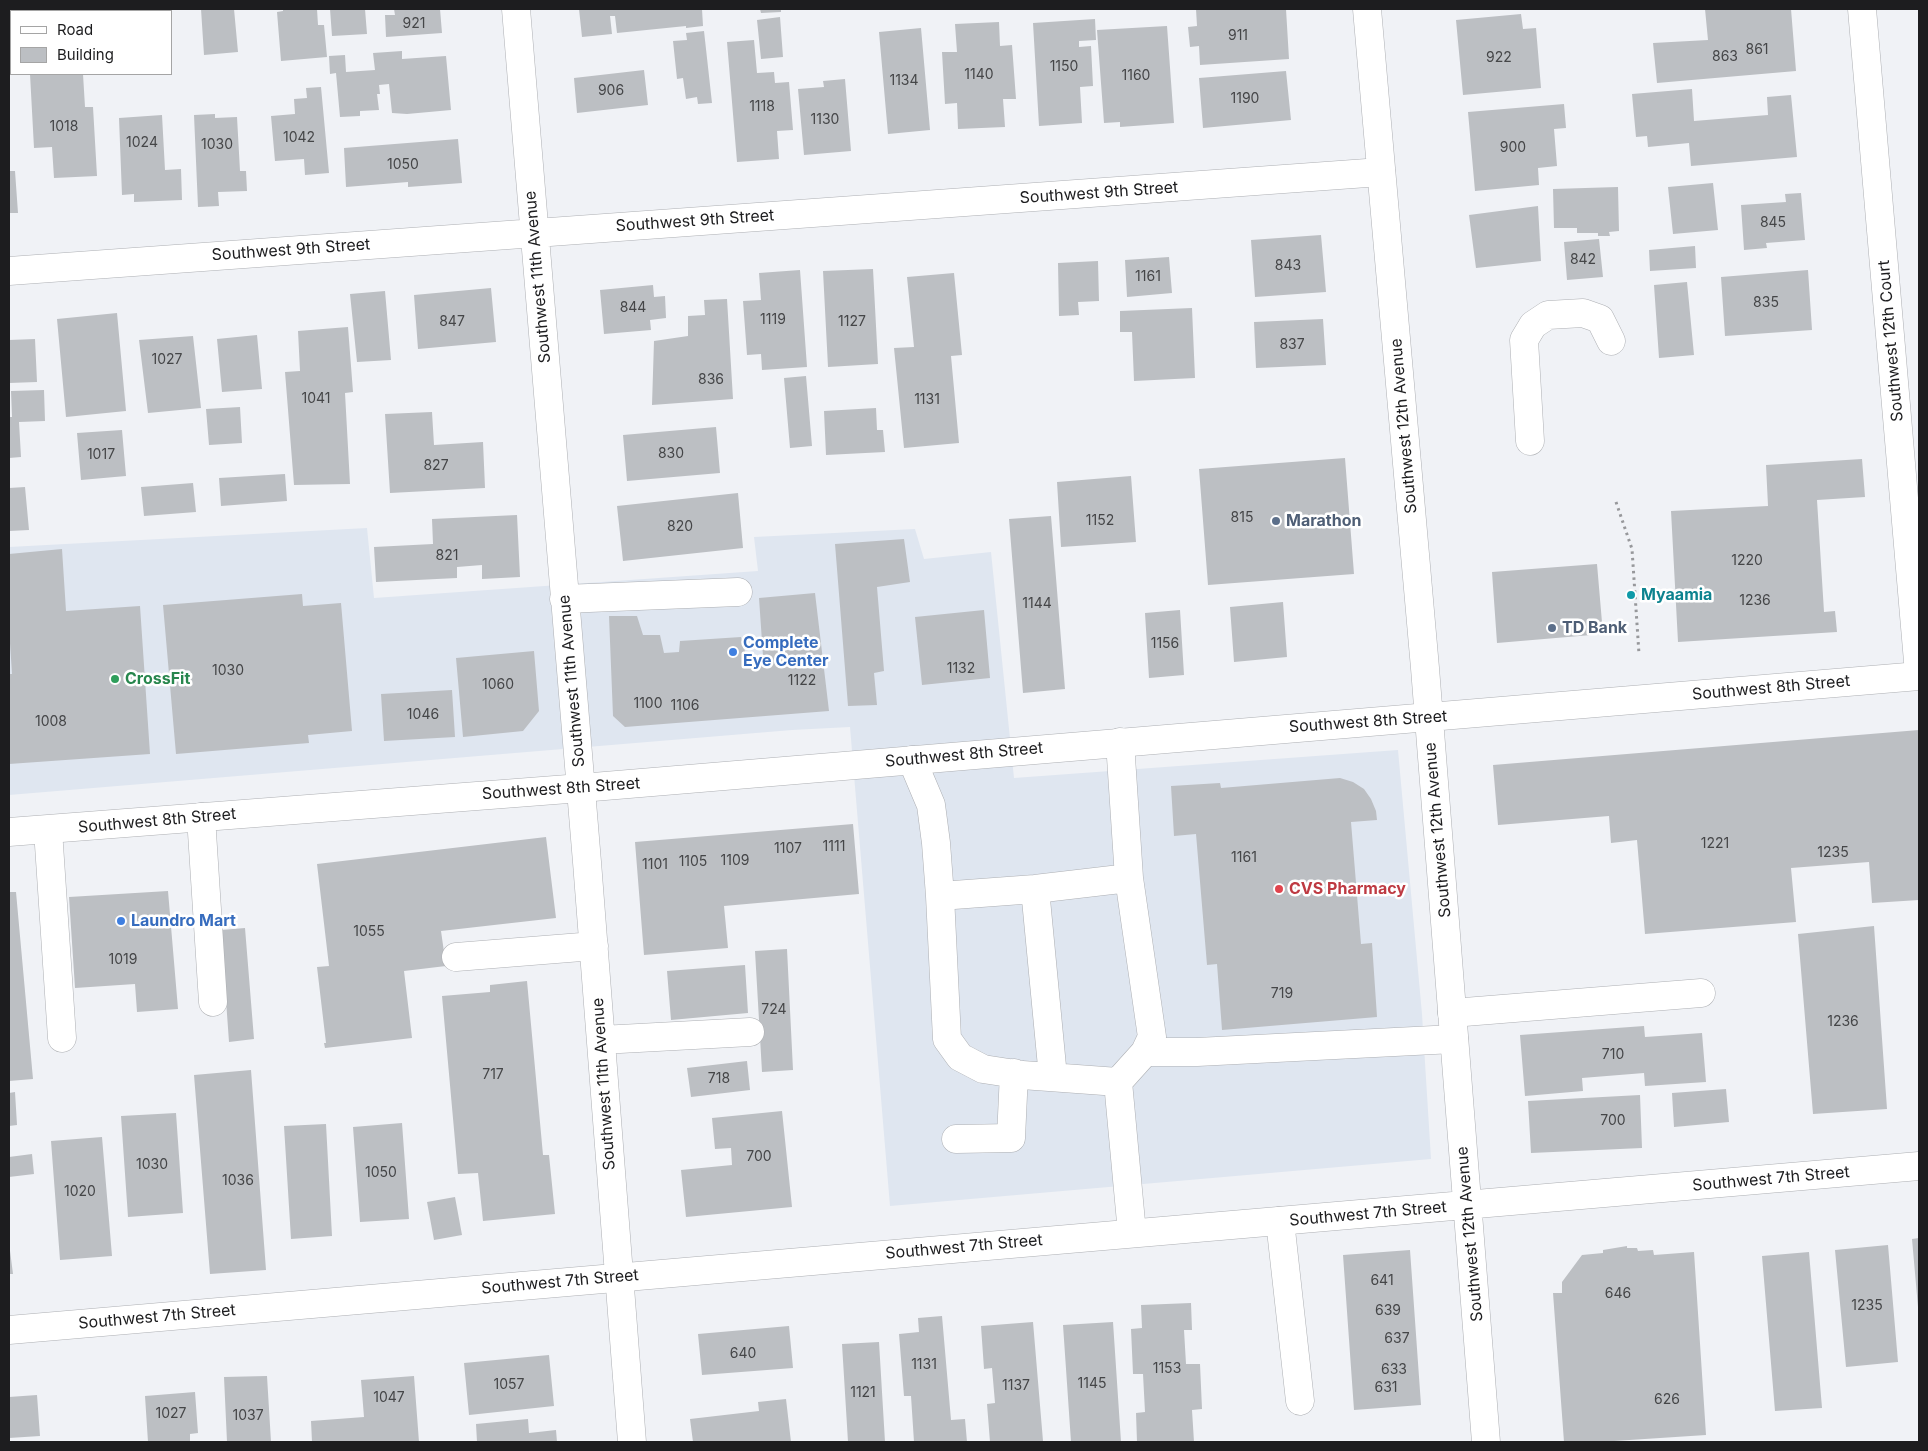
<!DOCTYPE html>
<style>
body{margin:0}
#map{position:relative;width:1928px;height:1451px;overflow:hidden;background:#f0f2f6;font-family:Inter,sans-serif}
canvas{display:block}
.frame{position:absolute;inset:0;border:10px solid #1d1d1f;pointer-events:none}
.legend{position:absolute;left:10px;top:10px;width:162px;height:65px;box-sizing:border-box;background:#fff;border:1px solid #a5a5a5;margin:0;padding:6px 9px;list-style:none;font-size:15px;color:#1d1d1f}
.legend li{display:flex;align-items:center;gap:10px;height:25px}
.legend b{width:25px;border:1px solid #a5a5a5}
</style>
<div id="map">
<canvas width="1928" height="1451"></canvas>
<div class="frame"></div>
<ul class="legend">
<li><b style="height:6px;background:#fff"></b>Road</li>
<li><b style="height:14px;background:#bcbfc3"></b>Building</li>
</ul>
</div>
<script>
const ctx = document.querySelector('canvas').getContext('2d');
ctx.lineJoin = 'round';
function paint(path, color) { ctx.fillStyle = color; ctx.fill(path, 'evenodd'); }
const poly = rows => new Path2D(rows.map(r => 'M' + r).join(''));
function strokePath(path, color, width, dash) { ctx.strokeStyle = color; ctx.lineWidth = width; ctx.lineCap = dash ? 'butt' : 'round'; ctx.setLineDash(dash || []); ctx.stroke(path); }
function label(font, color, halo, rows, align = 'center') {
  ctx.font = font + ' Inter,sans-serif'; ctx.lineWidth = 5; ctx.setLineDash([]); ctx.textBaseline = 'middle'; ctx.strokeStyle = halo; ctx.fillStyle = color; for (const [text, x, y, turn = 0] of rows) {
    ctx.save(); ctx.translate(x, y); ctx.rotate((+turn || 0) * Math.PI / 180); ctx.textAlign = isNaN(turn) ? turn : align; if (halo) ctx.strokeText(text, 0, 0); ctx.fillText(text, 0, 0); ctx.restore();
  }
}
const built = poly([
 [367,528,374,598,758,571,754,537,915,529,924,559,991,552,1014,778,1398,750,1422,1014,1431,1159,890,1206,850,727,792,730,9,795,9,547]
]);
const building = poly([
 [141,9,166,9,166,11,141,11],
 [201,9,234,9,238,52,204,55],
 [283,9,317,9,318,25,324,25,327,57,281,61,277,12,283,11],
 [330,9,365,9,367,34,332,36],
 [394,9,440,9,442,33,386,37,385,15,395,15],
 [579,9,702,9,703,26,686,28,686,26,617,33,615,16,610,16,612,34,582,37],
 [760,9,781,9,781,12,761,13],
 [1196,9,1286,9,1289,59,1200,65,1199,46,1190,47,1188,27,1197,26],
 [1705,9,1791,9,1796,71,1657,83,1653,43,1708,40],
 [1521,14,1523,29,1536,28,1541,88,1463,95,1456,20],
 [780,17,783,57,761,59,757,20],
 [1095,19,1096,40,1079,41,1079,47,1091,46,1093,86,1080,87,1082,123,1039,126,1033,23],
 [999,22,1000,46,1012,45,1016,99,1003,99,1005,127,958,129,957,103,945,104,942,52,957,52,955,24],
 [1167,26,1174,123,1120,127,1120,122,1104,123,1097,30],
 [921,28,930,130,888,134,879,32],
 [704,31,712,103,698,104,697,97,686,99,683,78,677,79,673,41,687,40,686,33],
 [754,40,757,73,774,72,775,83,789,82,793,130,777,131,779,159,737,162,727,42],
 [402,51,402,59,446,56,451,110,407,114,392,113,389,84,379,85,380,94,377,94,379,110,360,111,360,116,340,117,336,73,330,74,329,56,345,55,346,72,375,70,373,53],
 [644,70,648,105,577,113,574,78],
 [1286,71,1291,120,1203,128,1199,78],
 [30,74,83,74,85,107,93,107,97,176,54,178,52,147,34,148],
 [845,79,851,151,804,155,798,89,824,87,823,81],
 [321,87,329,173,305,175,304,159,275,161,271,116,295,114,294,99,307,98,306,88],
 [1692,89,1694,121,1768,115,1767,97,1791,95,1797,157,1691,166,1689,143,1648,147,1647,136,1636,137,1632,94],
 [1564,104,1566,128,1554,129,1557,166,1538,168,1539,185,1475,191,1468,112],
 [215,114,215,118,237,117,240,171,246,171,247,191,218,192,219,206,198,207,194,115],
 [162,115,165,170,181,169,182,200,134,202,134,194,122,195,119,118],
 [458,139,462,183,408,187,408,182,346,187,344,148],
 [9,171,15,171,18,213,9,213],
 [1713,183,1718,230,1673,234,1668,187],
 [1618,187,1619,231,1609,232,1610,236,1598,236,1598,233,1577,233,1577,228,1554,228,1553,189],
 [1801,193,1805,240,1766,243,1767,248,1744,250,1741,205,1786,202,1785,194],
 [1538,206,1541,261,1476,268,1469,215],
 [1321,235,1326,292,1255,297,1251,240],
 [1599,239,1603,277,1567,280,1564,242],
 [1695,246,1696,268,1650,271,1649,250],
 [1169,257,1172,293,1127,297,1125,260],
 [1098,261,1099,301,1078,302,1079,315,1059,316,1058,263],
 [873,269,878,364,828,367,823,271],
 [800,270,807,367,762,370,761,354,747,355,743,301,761,300,759,273],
 [1808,270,1812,330,1725,336,1721,277],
 [954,273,962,355,951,356,959,443,904,448,894,348,914,347,907,277],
 [1687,282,1694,355,1659,358,1654,285],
 [653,285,654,297,665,296,666,318,650,320,651,330,604,334,600,290],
 [491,288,496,342,418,349,414,295],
 [385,291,391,360,357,362,350,294],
 [727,299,733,399,652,405,654,341,688,336,688,316,705,315,704,300],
 [1192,308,1195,378,1134,381,1132,332,1120,332,1120,311],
 [117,313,126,411,66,417,57,319],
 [1323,319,1326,365,1256,368,1254,322],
 [348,327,353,392,345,393,350,484,294,485,285,372,300,371,298,331],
 [257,335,262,389,222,392,217,339],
 [193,336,201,408,148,413,139,340],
 [35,339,37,382,9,383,9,340],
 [806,376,812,446,790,448,784,378],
 [44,390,45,421,19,422,21,457,9,458,9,417,12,417,11,391],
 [240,407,242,443,209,445,206,409],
 [876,408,877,430,883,430,885,452,826,455,824,411],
 [432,412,434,445,483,442,485,488,390,493,385,414],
 [716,427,720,473,627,481,623,435],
 [122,430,126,476,81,480,77,433],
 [1345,458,1354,574,1208,585,1199,469],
 [1862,459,1865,497,1817,500,1824,612,1835,611,1837,632,1678,642,1671,511,1768,506,1766,465],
 [285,474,287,501,221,506,219,478],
 [1131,476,1136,542,1061,547,1057,482],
 [193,483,196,512,144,516,141,487],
 [25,487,29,530,9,531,9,488],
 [738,493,743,548,623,561,617,506],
 [517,515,520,577,482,579,482,565,457,567,457,578,376,582,374,547,433,544,432,519],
 [1051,516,1065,689,1023,693,1009,519],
 [904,539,910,582,877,587,884,671,874,673,877,705,848,706,835,544],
 [62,549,66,611,140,606,150,754,9,764,9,674,12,674,9,628,9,554],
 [1597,564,1603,634,1497,643,1492,572],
 [815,593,829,711,625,727,613,716,609,616,637,616,643,635,660,635,664,653,679,652,680,641,741,637,747,659,763,656,759,598],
 [302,594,303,606,341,603,352,731,308,735,309,743,176,754,163,605],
 [1283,602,1287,657,1234,662,1230,607],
 [984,610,990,678,922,685,915,617],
 [1180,610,1184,675,1149,678,1145,613],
 [534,651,539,711,523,731,463,737,456,658],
 [452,690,455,737,384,741,381,694],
 [1919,730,1919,900,1872,903,1869,862,1791,868,1796,922,1645,934,1637,840,1611,843,1609,816,1498,825,1493,765],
 [1340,778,1353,782,1364,789,1371,799,1376,811,1377,820,1351,822,1361,944,1372,943,1377,1017,1222,1030,1217,964,1207,965,1196,834,1174,836,1171,786,1220,783,1221,788],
 [853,824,859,894,724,906,728,948,644,955,635,842],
 [546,837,556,918,441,931,446,966,404,971,412,1038,325,1048,324,1043,326,1043,317,967,329,966,317,864],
 [168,891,178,1009,137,1012,135,984,75,988,69,897],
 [9,892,16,892,33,1079,9,1081],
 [1874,926,1887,1109,1813,1114,1798,934],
 [245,928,254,1039,229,1042,221,930],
 [787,949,793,1070,762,1072,755,951],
 [745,965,748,1013,671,1020,667,971],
 [527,981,543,1155,549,1155,555,1214,483,1221,478,1173,458,1174,442,996,490,992,490,985],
 [1644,1026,1645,1037,1702,1033,1706,1082,1645,1086,1644,1073,1582,1078,1583,1091,1525,1096,1520,1035],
 [747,1061,750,1090,691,1097,687,1068],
 [251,1070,266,1270,210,1274,194,1075],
 [1726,1089,1729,1122,1674,1127,1672,1093],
 [15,1092,17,1125,9,1126,9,1093],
 [1640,1095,1642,1148,1531,1153,1528,1101],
 [782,1111,792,1207,686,1217,681,1170,732,1165,731,1148,715,1149,712,1118],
 [176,1113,183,1213,128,1217,121,1116],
 [402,1123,409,1219,360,1222,353,1127],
 [326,1124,332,1236,291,1239,284,1126],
 [102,1137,112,1256,60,1260,51,1141],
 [32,1154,34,1174,9,1177,9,1157],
 [455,1197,462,1235,434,1240,427,1202],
 [1919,1238,1919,1306,1918,1307,1912,1239],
 [9,1243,13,1274,9,1274],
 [1888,1245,1898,1362,1846,1367,1835,1250],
 [1627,1246,1627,1248,1637,1248,1638,1251,1653,1250,1654,1255,1694,1252,1706,1435,1599,1442,1564,1442,1553,1293,1562,1293,1562,1282,1582,1255,1603,1253,1603,1250],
 [1410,1250,1421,1405,1354,1410,1343,1255],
 [1809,1252,1822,1408,1775,1411,1762,1256],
 [1191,1303,1192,1330,1184,1330,1186,1364,1200,1364,1202,1409,1192,1410,1194,1442,1137,1442,1136,1413,1145,1412,1143,1374,1133,1374,1131,1329,1142,1328,1141,1305],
 [942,1316,951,1420,965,1419,967,1442,914,1442,911,1396,904,1396,899,1334,919,1332,918,1318],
 [1033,1322,1043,1441,990,1442,987,1404,995,1403,992,1368,984,1369,981,1326],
 [1113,1322,1121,1442,1071,1442,1063,1325],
 [789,1326,793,1368,702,1375,698,1334],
 [879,1342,885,1442,848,1442,842,1344],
 [549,1355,554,1406,469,1415,464,1363],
 [267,1376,271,1442,227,1442,224,1377],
 [414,1376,419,1442,312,1442,311,1421,364,1417,361,1380],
 [195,1392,198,1433,190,1434,190,1442,148,1442,145,1396],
 [37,1395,40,1436,9,1438,9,1397],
 [786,1399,791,1442,693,1442,690,1419,759,1411,758,1402],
 [528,1419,529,1433,556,1430,557,1442,477,1442,476,1424]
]);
const path = poly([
 [1616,502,1632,549,1639,654]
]);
const minor = poly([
 [516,9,587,862,632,1442],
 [1862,9,1919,673],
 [9,271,1381,172],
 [1530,441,1524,340,1533,325,1548,315,1583,313,1600,319,1611,341],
 [564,599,738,592],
 [1120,742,1129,878],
 [912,760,931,805,936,843,940,896],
 [201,817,213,1002],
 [48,830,62,1038],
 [1035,889,1053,1077],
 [456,957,594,946],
 [1452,1013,1701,993],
 [601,1040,750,1032],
 [1145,1052,1197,1052,1454,1039],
 [1118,1082,1022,1075,983,1069,960,1057,947,1039,940,896,1035,889,1129,878,1152,1037,1145,1052,1118,1082,1132,1233],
 [956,1139,1011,1138,1014,1073],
 [1280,1221,1300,1401]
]);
const major = poly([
 [1367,9,1425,668,1486,1442],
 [9,832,581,788,1919,676],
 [9,1330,1919,1166]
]);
const markers = [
 [1276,521,5,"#5c6f8a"],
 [1631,595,5,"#0f9aa8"],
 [1552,628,5,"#5c6f8a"],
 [733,652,5,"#3f7fe0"],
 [115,679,5,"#2e9e5b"],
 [1279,889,5,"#e0444e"],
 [121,921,5,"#3f7fe0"]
];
const numberNames = [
 ["921",414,24],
 ["911",1238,36],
 ["861",1757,50],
 ["863",1725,57],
 ["922",1499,58],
 ["1150",1064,67],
 ["1140",979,75],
 ["1160",1136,76],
 ["1134",904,81],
 ["906",611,91],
 ["1190",1245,99],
 ["1118",762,107],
 ["1130",825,120],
 ["1018",64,127],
 ["1042",299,138],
 ["1024",142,143],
 ["1030",217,145],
 ["900",1513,148],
 ["1050",403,165],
 ["845",1773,223],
 ["842",1583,260],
 ["843",1288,266],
 ["1161",1148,277],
 ["835",1766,303],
 ["844",633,308],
 ["1119",773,320],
 ["847",452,322],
 ["1127",852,322],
 ["837",1292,345],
 ["1027",167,360],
 ["836",711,380],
 ["1041",316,399],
 ["1131",927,400],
 ["830",671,454],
 ["1017",101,455],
 ["827",436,466],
 ["815",1242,518],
 ["1152",1100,521],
 ["820",680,527],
 ["821",447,556],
 ["1220",1747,561],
 ["1236",1755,601],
 ["1144",1037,604],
 ["1156",1165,644],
 ["1132",961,669],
 ["1030",228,671],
 ["1122",802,681],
 ["1060",498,685],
 ["1100",648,704],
 ["1106",685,706],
 ["1046",423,715],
 ["1008",51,722],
 ["1221",1715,844],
 ["1111",834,847],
 ["1107",788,849],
 ["1235",1833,853],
 ["1161",1244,858],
 ["1109",735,861],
 ["1105",693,862],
 ["1101",655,865],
 ["1055",369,932],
 ["1019",123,960],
 ["719",1282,994],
 ["724",774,1010],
 ["1236",1843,1022],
 ["710",1613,1055],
 ["717",493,1075],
 ["718",719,1079],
 ["700",1613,1121],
 ["700",759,1157],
 ["1030",152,1165],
 ["1050",381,1173],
 ["1036",238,1181],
 ["1020",80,1192],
 ["641",1382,1281],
 ["646",1618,1294],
 ["1235",1867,1306],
 ["639",1388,1311],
 ["637",1397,1339],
 ["640",743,1354],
 ["1131",924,1365],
 ["1153",1167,1369],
 ["633",1394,1370],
 ["1145",1092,1384],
 ["1057",509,1385],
 ["1137",1016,1386],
 ["631",1386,1388],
 ["1121",863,1393],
 ["1047",389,1398],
 ["626",1667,1400],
 ["1027",171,1414],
 ["1037",248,1416]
];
const streetNames = [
 ["Southwest 9th Street",1099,193,-4],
 ["Southwest 9th Street",695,221,-4],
 ["Southwest 9th Street",291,250,-4],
 ["Southwest 11th Avenue",538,277,-95],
 ["Southwest 12th Court",1891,341,-95],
 ["Southwest 12th Avenue",1404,426,-95],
 ["Southwest 11th Avenue",572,681,-95],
 ["Southwest 8th Street",1771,688,-5],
 ["Southwest 8th Street",1368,722,-4],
 ["Southwest 8th Street",964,755,-5],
 ["Southwest 8th Street",561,789,-4],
 ["Southwest 8th Street",157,821,-5],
 ["Southwest 12th Avenue",1438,830,-95],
 ["Southwest 11th Avenue",604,1084,-94],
 ["Southwest 7th Street",1771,1179,-5],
 ["Southwest 7th Street",1368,1214,-5],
 ["Southwest 12th Avenue",1470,1234,-95],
 ["Southwest 7th Street",964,1247,-5],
 ["Southwest 7th Street",560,1282,-5],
 ["Southwest 7th Street",157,1317,-5]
];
const serviceNames = [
 ["Marathon",1286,521],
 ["TD Bank",1562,628]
];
const cultureNames = [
 ["Myaamia",1641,595]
];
const shopNames = [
 ["Complete",743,643],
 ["Eye Center",743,661],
 ["Laundro Mart",131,921]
];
const leisureNames = [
 ["CrossFit",125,679]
];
const healthNames = [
 ["CVS Pharmacy",1289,889]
];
paint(built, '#dfe6f0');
paint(building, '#bcbfc3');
strokePath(minor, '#adafb3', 29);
strokePath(major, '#adafb3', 29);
strokePath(path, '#97989b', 3, [2.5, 4]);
strokePath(minor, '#fff', 28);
strokePath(major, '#fff', 28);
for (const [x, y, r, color] of markers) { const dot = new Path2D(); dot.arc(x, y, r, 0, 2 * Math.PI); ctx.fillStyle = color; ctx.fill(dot); strokePath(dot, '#fff', 2); }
label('14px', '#454648', null, numberNames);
label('16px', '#1d1d1f', '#fff', streetNames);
label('bold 16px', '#4e5e75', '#fff', serviceNames, 'left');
label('bold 16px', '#0d838f', '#fff', cultureNames, 'left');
label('bold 16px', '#366cbe', '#fff', shopNames, 'left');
label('bold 16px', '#27864d', '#fff', leisureNames, 'left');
label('bold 16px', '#be3a42', '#fff', healthNames, 'left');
</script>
